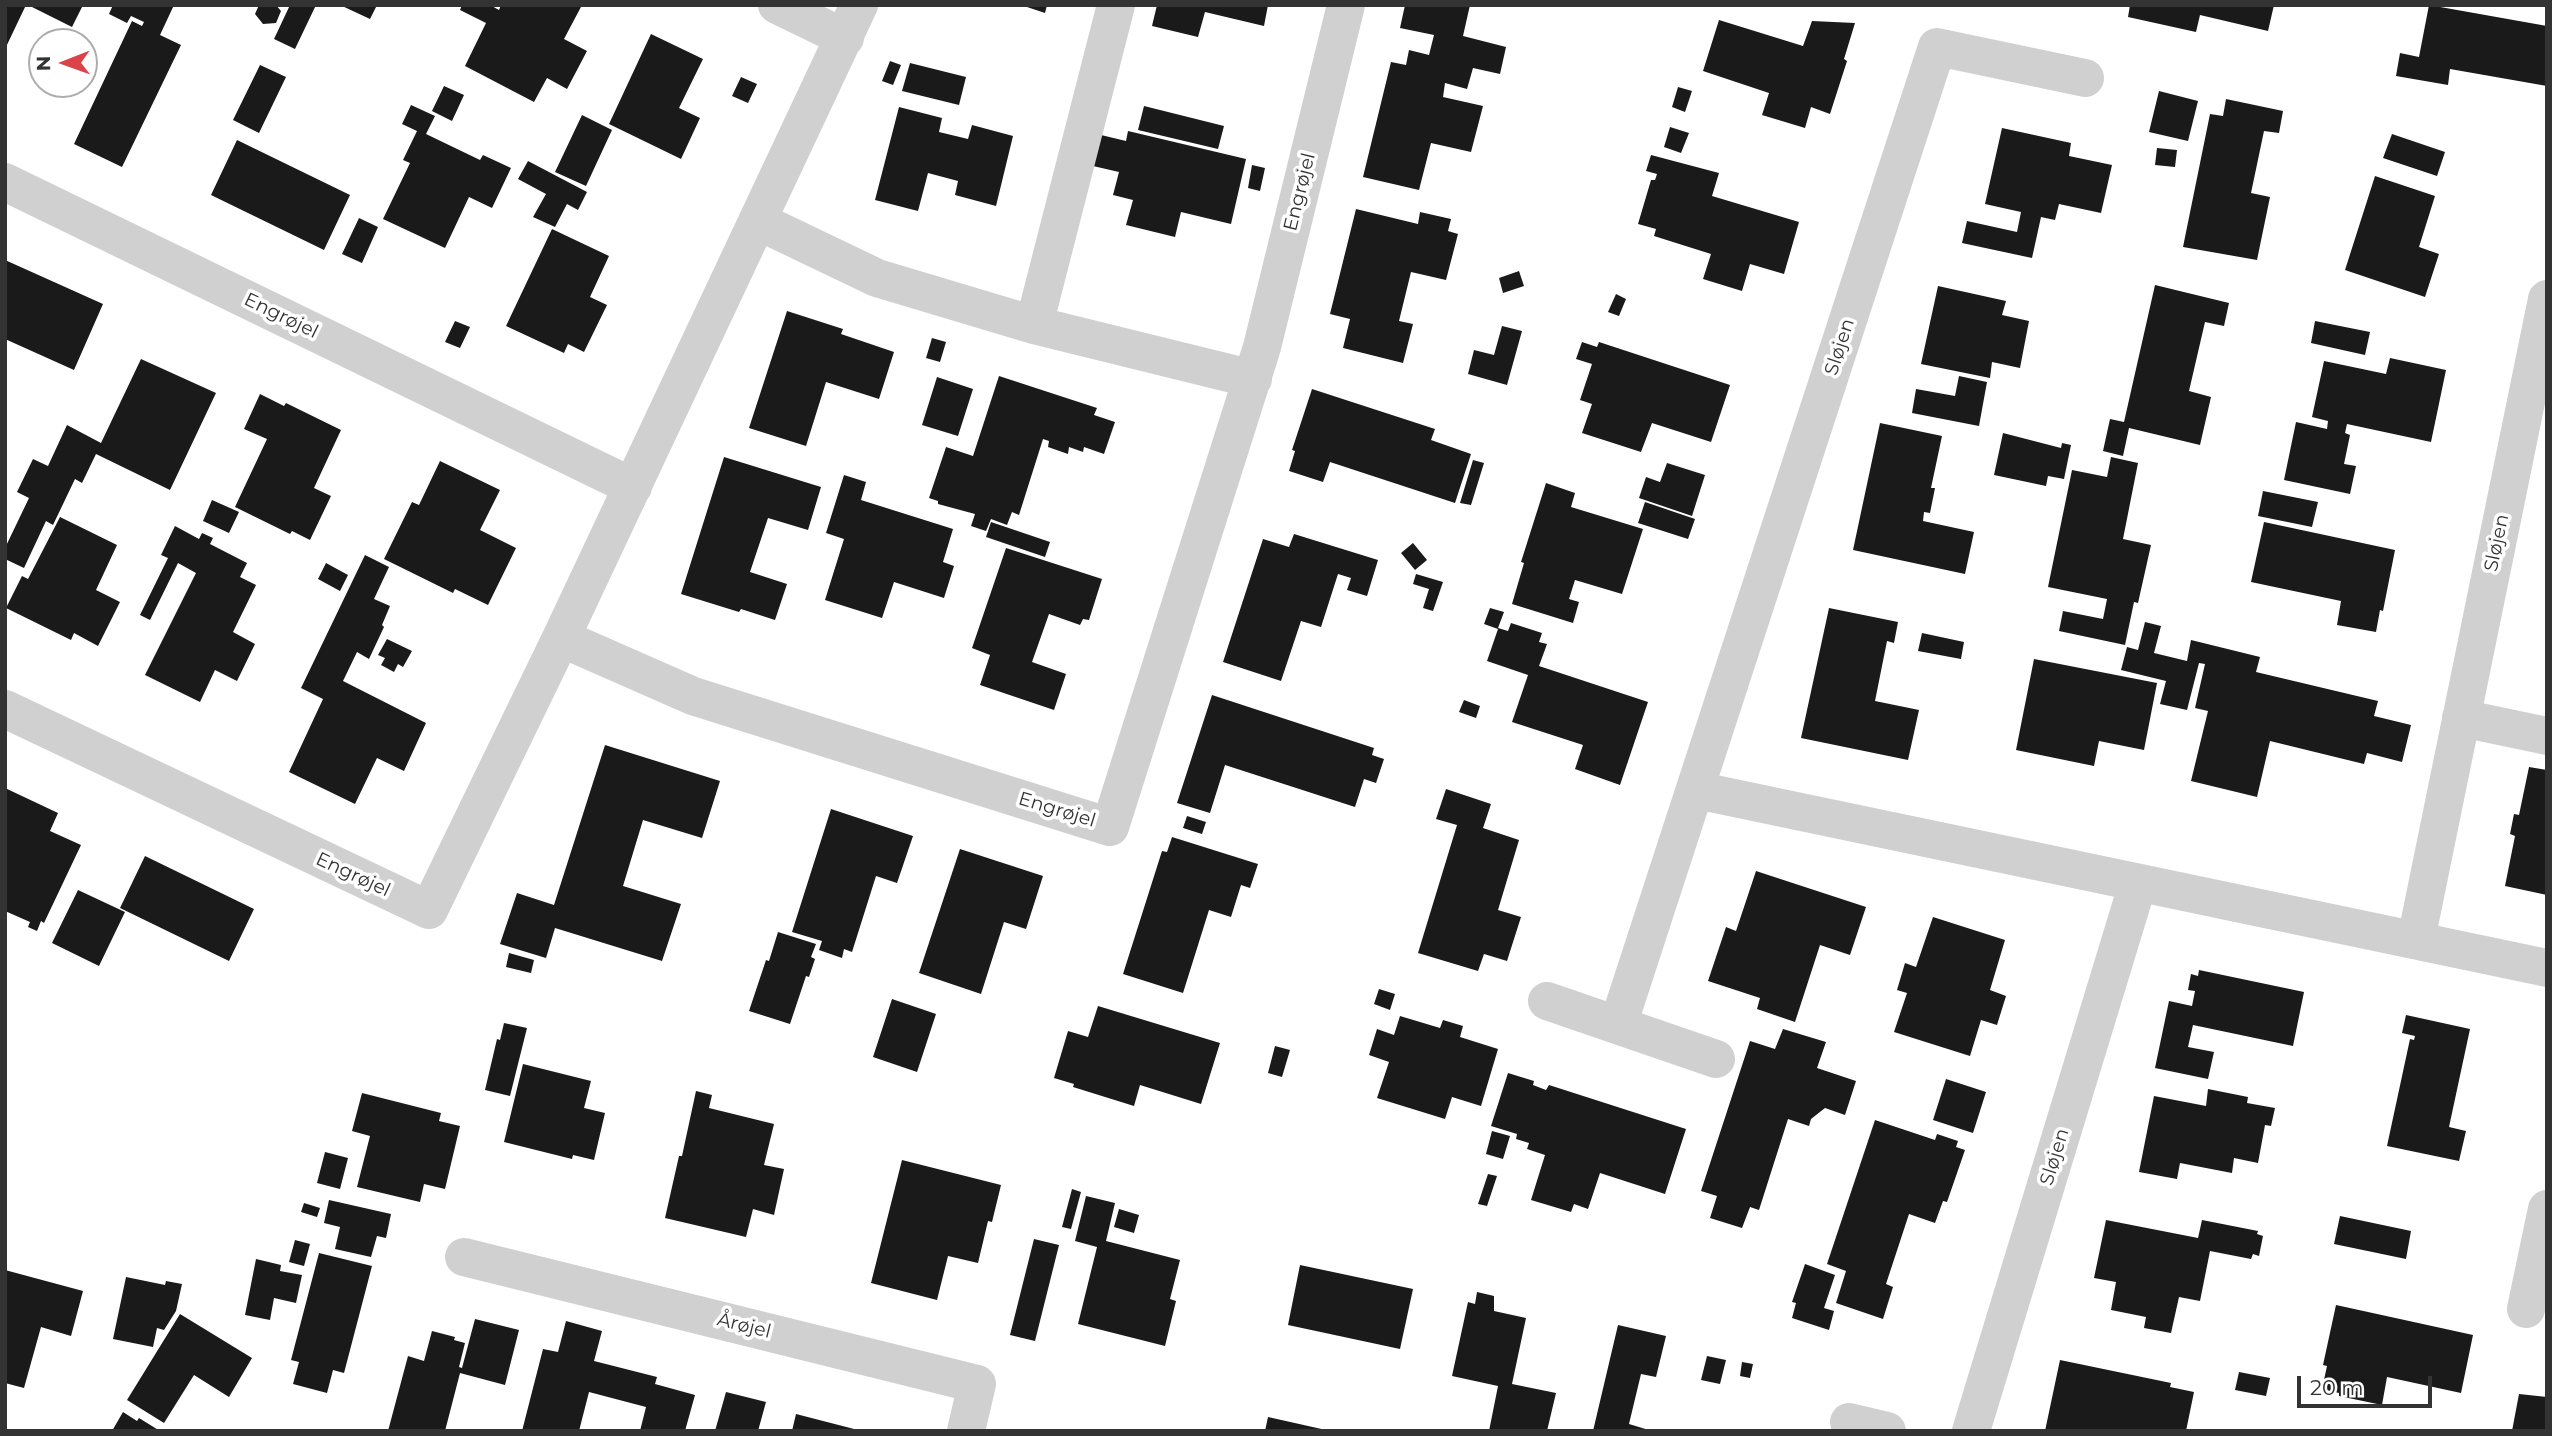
<!DOCTYPE html>
<meta charset="utf-8">
<style>
body{margin:0}
#map{position:relative;width:2552px;height:1436px;overflow:hidden;background:#fff;font-family:Montserrat,sans-serif}
canvas{display:block}
.frame{position:absolute;inset:0;border:7px solid #333;pointer-events:none}
.north{position:absolute;left:28px;top:28px;width:70px;height:70px;box-sizing:border-box;background:#fff;border:2px solid #adadad;border-radius:50%;rotate:269deg;font-size:19px;font-weight:700;line-height:28px;text-align:center;color:#333}
.north::after{content:'';display:block;margin:auto;width:24px;height:32px;background:#dc4348;clip-path:polygon(50% 0,100% 100%,50% 72%,0 100%)}
.scale{position:absolute;left:2297px;top:1376px;width:135px;height:32px;box-sizing:border-box;border:4px solid #333;border-top:0;padding-left:9px;font-size:21px;line-height:24px;white-space:nowrap;color:#333;-webkit-text-stroke:5px #fff;paint-order:stroke}
</style>
<div id="map">
<canvas width="2552" height="1436"></canvas>
<div class="frame"></div>
<div class="north">N</div>
<div class="scale">20 m</div>
</div>
<script>
const ctx = document.querySelector('canvas').getContext('2d');
ctx.lineJoin = 'round';
function paint(path, color) { ctx.fillStyle = color; ctx.fill(path, 'evenodd'); }
const poly = rows => new Path2D(rows.map(r => 'M' + r).join(''));
function strokePath(path, color, width, dash) { ctx.strokeStyle = color; ctx.lineWidth = width; ctx.lineCap = dash ? 'butt' : 'round'; ctx.setLineDash(dash || []); ctx.stroke(path); }
function label(font, color, halo, rows, align = 'center') {
  ctx.font = font + ' Montserrat,sans-serif'; ctx.lineWidth = 7; ctx.setLineDash([]); ctx.textBaseline = 'middle'; ctx.strokeStyle = halo; ctx.fillStyle = color; for (const [text, x, y, turn = 0] of rows) {
    ctx.save(); ctx.translate(x, y); ctx.rotate((+turn || 0) * Math.PI / 180); ctx.textAlign = isNaN(turn) ? turn : align; if (halo) ctx.strokeText(text, 0, 0); ctx.fillText(text, 0, 0); ctx.restore();
  }
}
const building = poly([
 [5,5,26,5,5,49],
 [28,5,83,5,72,27],
 [113,5,174,5,160,35,181,45,122,167,74,144,132,21,142,26,144,22,131,16,127,23,109,14],
 [259,5,276,5,281,11,276,23,263,24,255,14],
 [290,5,316,5,295,49,274,39],
 [340,5,377,5,370,19],
 [462,5,490,5,499,10,501,5,582,5,564,39,587,51,567,89,547,78,534,102,465,66,486,23,460,10],
 [1021,5,1047,5,1045,13],
 [1157,5,1268,5,1264,26,1205,12,1198,37,1152,26],
 [1405,5,1470,5,1463,36,1506,47,1500,74,1473,68,1467,89,1445,83,1443,97,1483,106,1471,152,1431,143,1419,190,1363,177,1391,62,1406,65,1409,50,1429,55,1434,35,1400,28],
 [2130,5,2274,5,2268,31,2200,15,2196,32,2128,17],
 [2429,5,2547,26,2547,86,2450,69,2448,85,2396,76,2400,53,2419,57],
 [1719,20,1803,46,1812,21,1855,23,1844,59,1847,61,1830,114,1811,107,1805,128,1762,115,1769,93,1703,71],
 [651,34,703,59,679,108,700,118,681,159,609,124],
 [890,61,901,65,893,85,882,81],
 [910,63,966,77,959,105,902,91],
 [260,65,286,77,259,133,233,120],
 [741,77,757,84,748,103,732,96],
 [444,86,464,95,452,121,432,111],
 [1678,87,1692,91,1685,112,1672,107],
 [2159,91,2198,101,2188,141,2149,132],
 [2226,99,2283,111,2279,133,2264,131,2251,193,2270,197,2257,260,2183,247,2210,114,2223,116],
 [411,105,435,116,426,134,480,160,483,155,511,168,492,208,469,197,445,248,383,219,410,163,403,160,417,131,402,124],
 [1144,106,1224,126,1218,149,1138,130],
 [899,107,942,118,939,132,968,139,972,125,1013,136,996,206,955,195,958,181,928,173,918,211,875,200],
 [582,115,612,130,586,186,555,172],
 [1670,127,1689,133,1681,153,1664,147],
 [2002,128,2071,143,2069,156,2112,165,2101,213,2059,204,2055,220,2041,217,2032,258,1962,243,1967,221,2017,232,2021,212,1985,204],
 [1128,131,1246,159,1231,224,1181,212,1175,237,1126,225,1133,200,1113,195,1119,172,1093,166,1101,135,1126,141],
 [2392,134,2445,152,2437,176,2383,158],
 [237,140,350,195,324,250,211,195],
 [2157,148,2177,150,2175,167,2155,165],
 [1651,155,1719,173,1712,196,1799,222,1784,274,1750,264,1742,291,1703,279,1711,254,1654,236,1656,229,1638,224,1651,180,1655,180,1657,174,1646,171],
 [528,161,587,192,578,210,567,204,555,227,533,217,546,194,518,179],
 [1252,165,1265,168,1260,191,1248,188],
 [2375,176,2435,196,2419,247,2439,254,2425,297,2345,270],
 [1356,209,1418,224,1420,212,1451,219,1448,231,1458,234,1446,280,1411,272,1399,321,1413,324,1403,363,1343,348,1350,319,1330,314],
 [359,218,378,227,362,263,342,254],
 [552,229,609,256,590,297,607,305,584,352,568,344,564,353,506,326],
 [5,260,103,304,74,370,5,339],
 [1519,271,1524,286,1503,293,1499,278],
 [2155,285,2229,303,2224,326,2205,322,2189,391,2211,397,2200,445,2129,428,2123,456,2103,451,2110,419,2124,422],
 [1938,286,2006,301,2002,315,2029,321,2020,368,1992,362,1990,378,1921,364],
 [1616,294,1626,299,1619,316,1608,312],
 [787,311,843,329,841,334,894,352,879,399,826,382,806,446,749,428],
 [455,321,470,327,460,348,445,342],
 [2315,321,2370,332,2365,355,2311,343],
 [1502,326,1522,331,1507,385,1468,374,1474,350,1494,355],
 [932,338,946,342,940,362,926,358],
 [1582,342,1597,347,1599,342,1730,385,1711,442,1652,423,1641,452,1582,433,1592,404,1580,400,1592,364,1576,359],
 [2390,358,2446,370,2431,442,2347,424,2345,433,2350,435,2344,464,2356,466,2350,494,2284,480,2296,422,2327,429,2328,421,2312,417,2324,361,2386,374],
 [141,359,216,393,170,490,96,454,82,483,75,479,53,525,46,521,24,568,5,559,5,548,29,498,17,492,33,459,48,466,67,425,101,443],
 [999,376,1097,408,1094,415,1115,422,1104,454,1084,447,1083,452,1069,447,1068,454,1048,447,1049,441,1043,439,1019,515,1012,512,1007,525,991,519,986,531,971,526,975,514,938,504,938,501,929,498,946,447,973,456],
 [1959,376,1987,382,1979,426,1912,413,1916,389,1955,396],
 [937,377,973,389,958,436,922,425],
 [1312,389,1435,429,1431,440,1471,454,1455,503,1330,462,1323,482,1289,471,1295,451,1292,450],
 [260,394,284,406,286,403,341,430,314,488,331,496,310,540,292,531,290,534,235,507,267,439,244,429],
 [1880,423,1942,436,1931,488,1935,488,1930,513,1924,512,1923,521,1974,532,1965,574,1853,550],
 [2003,433,2061,448,2062,443,2071,445,2064,479,2048,476,2046,486,1994,475],
 [724,457,821,487,808,530,768,518,750,572,787,584,775,620,741,609,739,612,681,594],
 [2111,457,2138,463,2123,539,2151,545,2138,603,2134,602,2125,645,2059,631,2063,611,2103,619,2107,599,2048,587,2072,470,2107,477],
 [1473,460,1484,463,1471,505,1460,503],
 [440,461,500,490,480,530,516,548,488,605,455,589,453,593,384,559,412,502,419,505],
 [1667,463,1705,475,1692,516,1639,498,1646,477,1660,482],
 [844,475,866,482,861,500,953,529,943,562,954,566,944,598,894,582,882,618,825,600,844,539,826,533],
 [1546,483,1575,493,1571,507,1643,529,1622,594,1575,580,1569,599,1579,602,1573,623,1512,604,1524,563,1521,562],
 [2263,491,2318,502,2312,527,2258,516],
 [212,500,239,512,229,533,203,521],
 [1645,502,1695,519,1688,539,1638,523],
 [60,517,117,545,96,590,120,602,98,646,74,633,71,640,6,608,22,576,28,579],
 [991,522,1050,542,1045,557,986,537],
 [2264,522,2395,550,2383,611,2380,610,2376,632,2337,625,2341,601,2251,582],
 [175,526,199,539,202,533,213,538,210,544,247,563,240,577,256,585,233,632,255,644,237,681,215,670,200,702,145,675,196,573,178,563,150,620,140,615,168,558,161,555],
 [1294,534,1378,560,1367,596,1347,590,1351,578,1338,574,1321,627,1301,621,1281,681,1223,662,1263,539,1289,547],
 [1413,543,1427,560,1415,570,1401,553],
 [1006,548,1102,579,1089,620,1083,619,1080,625,1049,614,1032,662,1066,674,1054,710,980,685,990,655,972,648],
 [365,555,389,567,374,599,390,606,382,625,384,627,369,659,357,652,343,681,426,723,404,771,377,758,355,804,289,772,323,699,301,688],
 [326,563,348,575,340,591,318,579],
 [1416,574,1443,582,1433,611,1423,608,1429,589,1413,584],
 [1490,608,1504,612,1498,628,1508,631,1511,623,1542,633,1539,642,1547,644,1539,666,1648,702,1620,785,1575,769,1583,745,1512,722,1528,675,1487,661,1498,629,1484,624],
 [1829,608,1898,622,1894,643,1887,641,1875,701,1919,710,1908,760,1801,738],
 [2145,622,2161,626,2154,653,2187,661,2191,640,2260,657,2256,672,2378,701,2374,716,2411,725,2402,762,2367,753,2364,764,2270,741,2257,797,2191,781,2208,711,2195,708,2205,664,2199,663,2187,710,2160,704,2166,681,2121,670,2127,647,2138,650],
 [1922,633,1964,642,1961,659,1918,651],
 [387,639,412,651,403,667,398,664,394,672,381,665,385,658,378,655],
 [2034,659,2157,683,2144,750,2099,741,2094,766,2016,750],
 [1212,695,1374,748,1372,755,1384,759,1376,783,1364,779,1355,807,1225,765,1210,813,1177,803],
 [1464,700,1480,706,1476,718,1459,712],
 [605,745,720,781,702,838,643,820,623,886,681,904,662,961,555,928,546,958,500,944,517,893,554,905],
 [2529,767,2547,770,2547,895,2505,886,2515,836,2510,834,2514,814,2519,815],
 [5,788,58,813,50,831,81,845,44,923,41,921,37,931,28,927,30,922,5,911],
 [1446,789,1491,804,1483,828,1519,840,1498,910,1521,917,1507,961,1484,954,1478,971,1418,953,1457,825,1436,819],
 [831,809,913,836,897,883,876,876,852,952,844,949,842,958,819,950,822,941,792,932],
 [1187,816,1206,822,1202,834,1183,828],
 [1172,837,1258,864,1250,888,1241,885,1231,917,1209,910,1183,993,1123,974,1162,851,1167,852],
 [960,849,1043,876,1026,929,1004,922,981,994,919,973],
 [145,856,254,909,229,961,120,908],
 [1756,871,1866,907,1850,955,1820,945,1795,1022,1757,1009,1760,998,1708,981,1726,927,1736,931],
 [78,890,125,912,99,966,52,943],
 [1933,917,2005,940,1990,990,2006,996,1997,1025,1981,1020,1970,1056,1894,1032,1907,993,1897,990,1905,963,1916,967],
 [778,932,816,944,811,957,815,959,809,977,806,976,790,1024,749,1011,766,960,769,961],
 [509,953,534,960,531,973,506,967],
 [2199,970,2304,992,2293,1046,2193,1025,2188,1047,2214,1052,2208,1079,2155,1068,2169,1001,2192,1006,2195,991,2188,990,2191,974,2198,976],
 [1379,989,1395,994,1390,1010,1374,1004],
 [892,999,936,1014,917,1072,873,1057],
 [1098,1006,1220,1043,1201,1104,1140,1085,1134,1106,1073,1087,1074,1084,1054,1078,1068,1031,1088,1037],
 [2406,1015,2470,1029,2449,1127,2466,1131,2459,1161,2387,1146,2410,1039,2414,1040,2415,1036,2402,1033],
 [1400,1016,1440,1028,1443,1020,1463,1026,1460,1037,1498,1049,1481,1106,1452,1097,1445,1119,1377,1098,1389,1062,1369,1055,1377,1029,1394,1035],
 [504,1023,527,1028,510,1096,485,1090,497,1039,500,1040],
 [1783,1029,1826,1042,1817,1068,1856,1081,1845,1115,1825,1108,1811,1119,1809,1126,1788,1119,1759,1210,1750,1207,1742,1228,1710,1218,1717,1196,1701,1191,1750,1041,1775,1049],
 [1275,1046,1290,1050,1282,1077,1268,1073],
 [523,1064,591,1081,584,1108,605,1113,594,1160,573,1155,572,1159,504,1142],
 [1508,1073,1534,1081,1533,1085,1546,1090,1549,1085,1686,1129,1665,1194,1600,1173,1588,1209,1574,1204,1571,1212,1531,1200,1545,1155,1527,1149,1529,1143,1516,1139,1517,1134,1491,1126],
 [1946,1079,1986,1092,1973,1133,1933,1120],
 [2208,1089,2248,1097,2247,1103,2275,1108,2271,1126,2265,1125,2258,1163,2234,1158,2232,1173,2180,1163,2177,1179,2139,1172,2154,1096,2206,1106],
 [696,1091,712,1095,709,1108,774,1124,764,1165,784,1169,774,1215,753,1209,746,1237,665,1218,679,1156,682,1156],
 [362,1093,441,1113,439,1121,460,1126,445,1189,424,1184,420,1202,357,1187,370,1136,352,1131],
 [1875,1120,1935,1140,1937,1134,1958,1141,1956,1147,1965,1150,1947,1202,1943,1201,1935,1223,1909,1214,1886,1284,1893,1287,1883,1319,1836,1303,1846,1271,1827,1264],
 [1492,1131,1510,1136,1503,1159,1486,1154],
 [325,1152,348,1158,340,1189,317,1183],
 [902,1160,1001,1185,992,1222,988,1221,978,1263,948,1256,937,1300,871,1283],
 [1488,1174,1497,1176,1487,1206,1478,1204],
 [1072,1189,1081,1192,1071,1229,1062,1227],
 [1086,1196,1115,1203,1106,1241,1180,1260,1170,1299,1176,1301,1165,1346,1078,1324,1097,1247,1075,1241],
 [329,1200,391,1214,386,1238,377,1236,371,1257,335,1249,340,1227,324,1223],
 [304,1203,320,1208,317,1217,301,1212],
 [1119,1209,1139,1215,1134,1233,1114,1227],
 [2340,1216,2411,1231,2406,1259,2334,1244],
 [2106,1220,2198,1238,2202,1220,2258,1231,2257,1234,2263,1236,2259,1256,2253,1254,2251,1259,2210,1251,2200,1301,2179,1297,2171,1333,2144,1328,2146,1317,2111,1310,2116,1282,2094,1278],
 [1034,1239,1059,1245,1035,1341,1010,1335],
 [295,1240,310,1244,304,1266,289,1262],
 [319,1253,372,1266,344,1373,333,1370,327,1393,293,1384,299,1362,291,1360],
 [256,1259,281,1265,280,1271,302,1275,296,1303,274,1298,270,1320,245,1315],
 [1805,1264,1835,1275,1824,1308,1834,1311,1829,1330,1792,1318,1796,1303,1792,1302],
 [1300,1265,1413,1289,1400,1349,1288,1325],
 [5,1270,83,1291,71,1336,41,1327,24,1388,5,1383],
 [126,1277,165,1285,166,1281,182,1284,176,1311,164,1330,157,1328,153,1347,113,1339],
 [1477,1292,1494,1296,1494,1311,1526,1318,1512,1384,1556,1393,1547,1431,1489,1431,1498,1386,1452,1376,1468,1302,1475,1304],
 [2336,1305,2473,1335,2461,1393,2387,1377,2382,1405,2339,1396,2339,1393,2322,1389,2327,1366,2323,1365],
 [180,1314,252,1358,229,1397,194,1375,164,1423,127,1400],
 [475,1319,519,1330,505,1385,460,1373,445,1431,388,1431,408,1356,424,1361,432,1331,455,1337,454,1340,465,1343,459,1367,462,1368],
 [566,1321,602,1331,594,1361,657,1377,655,1384,695,1395,685,1431,640,1431,646,1407,589,1392,579,1431,522,1431,543,1349,558,1352],
 [1618,1325,1666,1336,1656,1377,1641,1374,1629,1424,1652,1431,1593,1431],
 [1707,1356,1726,1360,1720,1384,1701,1380],
 [2060,1360,2171,1383,2170,1387,2194,1392,2186,1431,2045,1431],
 [1742,1362,1753,1364,1750,1378,1740,1376],
 [2239,1372,2270,1378,2266,1396,2235,1390],
 [726,1392,766,1402,758,1431,715,1431],
 [2519,1394,2547,1397,2547,1431,2512,1431],
 [123,1412,137,1421,139,1418,160,1431,112,1431],
 [796,1414,858,1430,858,1431,792,1431],
 [1268,1417,1326,1430,1326,1431,1265,1431]
]);
const minor = poly([
 [777,5,845,38],
 [5,182,633,487],
 [758,221,877,278,1034,325,1253,379],
 [1034,325,1116,5],
 [561,638,693,696,1110,827,1262,347,1346,5],
 [5,709,429,910,561,638,859,5],
 [2461,718,2547,736],
 [1696,790,2547,968],
 [2416,940,2547,299],
 [1547,1001,1716,1059],
 [1618,1025,1937,47,2085,78],
 [464,1257,977,1384,966,1431],
 [2526,1309,2547,1209],
 [1849,1422,1887,1431],
 [1971,1431,2138,883]
]);
const streetNames = [
 ["Engrøjel",1300,192,-76],
 ["Engrøjel",281,316,26],
 ["Sløjen",1840,347,-72],
 ["Sløjen",2497,543,-78],
 ["Engrøjel",1057,810,17],
 ["Engrøjel",353,875,25],
 ["Sløjen",2055,1157,-73],
 ["Årøjel",744,1326,14]
];
paint(building, '#1a1a1a');
strokePath(minor, '#d0d0d0', 38);
label('19px', '#333', '#fff', streetNames);
</script>
